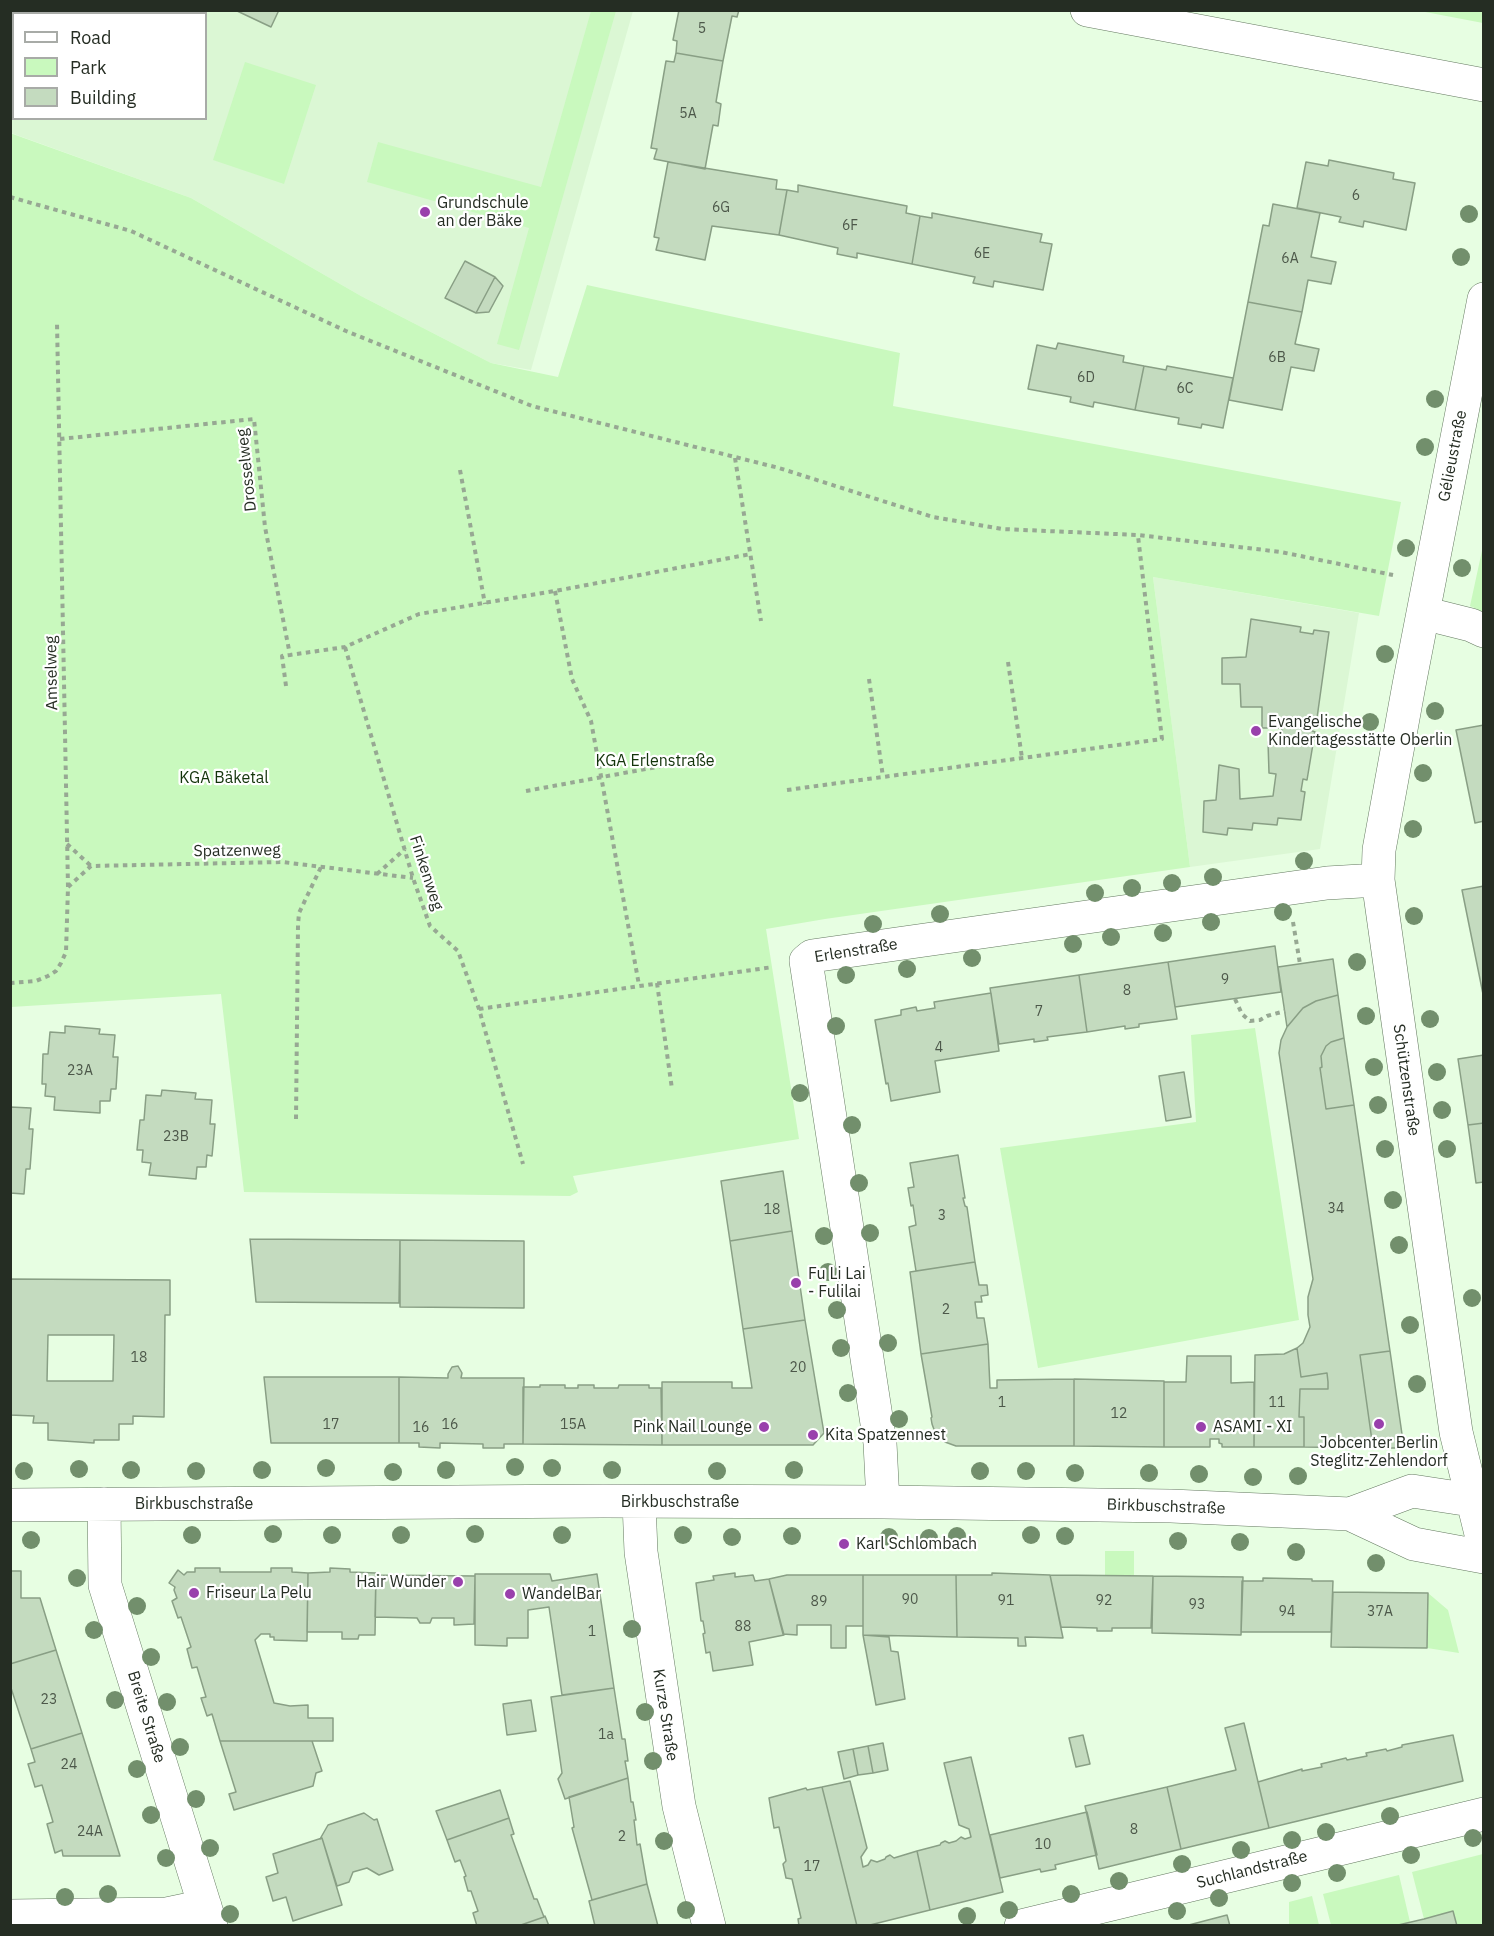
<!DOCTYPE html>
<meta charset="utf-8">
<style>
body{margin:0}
#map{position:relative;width:1494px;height:1936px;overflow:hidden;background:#e7fee2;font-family:"IBM Plex Sans",sans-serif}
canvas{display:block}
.frame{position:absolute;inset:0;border:12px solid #252d23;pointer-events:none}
.legend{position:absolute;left:12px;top:12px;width:195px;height:108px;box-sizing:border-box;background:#fff;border:2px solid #a8aba7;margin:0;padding:8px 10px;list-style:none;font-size:18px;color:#252d23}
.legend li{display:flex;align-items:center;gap:12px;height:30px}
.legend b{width:30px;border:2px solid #a8aba7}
</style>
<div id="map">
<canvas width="1494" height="1936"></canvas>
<div class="frame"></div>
<ul class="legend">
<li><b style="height:8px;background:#fff"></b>Road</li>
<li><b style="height:16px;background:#c9f9be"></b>Park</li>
<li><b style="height:16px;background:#c4dbbf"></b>Building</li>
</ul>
</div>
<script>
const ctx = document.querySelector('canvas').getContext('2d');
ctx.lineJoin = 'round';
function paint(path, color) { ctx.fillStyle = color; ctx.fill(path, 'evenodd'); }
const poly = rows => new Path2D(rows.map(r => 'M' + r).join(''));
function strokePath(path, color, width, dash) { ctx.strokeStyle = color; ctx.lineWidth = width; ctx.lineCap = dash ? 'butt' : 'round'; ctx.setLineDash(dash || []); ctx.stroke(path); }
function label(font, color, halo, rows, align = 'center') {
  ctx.font = font + ' "IBM Plex Sans",sans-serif'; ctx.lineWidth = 4.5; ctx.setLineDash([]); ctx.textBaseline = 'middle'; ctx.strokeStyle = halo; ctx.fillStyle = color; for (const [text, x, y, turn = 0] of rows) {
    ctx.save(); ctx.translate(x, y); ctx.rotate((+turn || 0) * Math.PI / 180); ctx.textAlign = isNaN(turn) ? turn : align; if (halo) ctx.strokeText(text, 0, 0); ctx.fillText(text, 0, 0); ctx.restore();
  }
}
const built = poly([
 [10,11,633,11,531,370,491,363,361,296,191,198,11,133],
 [14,14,206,14,206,118,14,118],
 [1153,577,1359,613,1320,849,1190,867]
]);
const green = poly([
 [591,11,616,11,519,350,497,344,529,228,367,182,378,142,541,187],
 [1420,11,1483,11,1483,23],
 [245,62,316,85,284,184,213,160],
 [10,133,191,198,361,296,491,363,558,377,587,285,900,353,893,406,1401,502,1379,616,1153,577,1190,867,825,919,766,929,799,1139,573,1176,578,1192,570,1196,244,1192,221,994,11,1007],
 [1483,546,1484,612,1483,612,1470,606],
 [1255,1028,1299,1320,1038,1368,1000,1148,1196,1122,1191,1035],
 [1105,1551,1134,1551,1134,1575,1105,1576],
 [1428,1593,1448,1610,1459,1653,1427,1648],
 [1483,1854,1483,1925,1457,1925,1453,1911,1424,1919,1412,1872],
 [1399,1875,1410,1922,1394,1926,1331,1925,1323,1894],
 [1312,1896,1319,1925,1289,1925,1289,1902]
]);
const building = poly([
 [119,10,201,10,199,14,118,14,119,10],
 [235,10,279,10,271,27,235,10],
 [679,10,739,10,737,17,732,16,723,61,676,53,677,41,673,40,679,10],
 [676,53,723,61,716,102,721,104,718,126,713,125,705,169,654,159,657,149,651,148,666,61,674,62,676,53],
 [1329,160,1394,173,1393,179,1415,183,1406,230,1364,221,1363,227,1339,222,1341,217,1297,208,1306,162,1328,166,1329,160],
 [668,162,777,180,776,189,787,190,779,235,712,226,705,260,656,250,659,238,654,237,668,162],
 [798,185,907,206,906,213,920,216,912,264,857,253,857,258,837,254,838,248,779,235,787,190,798,192,798,185],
 [1273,204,1320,213,1311,257,1336,262,1331,284,1308,280,1302,312,1248,302,1263,225,1269,226,1273,204],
 [932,213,1042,234,1040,242,1052,244,1043,290,994,281,993,287,973,283,975,277,912,264,920,216,932,218,932,213],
 [465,261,495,277,476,313,445,298,465,261],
 [495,277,503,286,489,312,476,313,495,277],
 [1248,302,1302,312,1295,344,1319,349,1314,371,1291,367,1282,410,1229,400,1248,302],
 [1058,343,1124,356,1123,362,1144,366,1135,410,1094,402,1093,407,1070,402,1071,397,1028,389,1037,345,1056,349,1058,343],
 [1144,366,1166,370,1167,366,1233,378,1223,428,1202,424,1201,428,1178,424,1179,418,1135,410,1144,366],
 [1251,619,1301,627,1300,632,1313,634,1314,630,1329,632,1317,718,1313,718,1310,730,1315,732,1307,780,1303,779,1301,791,1305,792,1301,820,1278,818,1277,825,1253,823,1252,830,1228,828,1227,835,1203,832,1204,801,1216,800,1219,765,1239,769,1240,799,1273,796,1276,774,1269,773,1268,742,1280,743,1282,728,1262,728,1262,707,1241,707,1240,684,1222,684,1222,658,1246,657,1251,619],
 [1484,725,1484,821,1475,823,1456,730,1484,725],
 [1484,886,1484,999,1462,890,1484,886],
 [1275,946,1281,992,1175,1007,1168,962,1275,946],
 [1333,959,1338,995,1316,1001,1303,1008,1287,1027,1278,967,1333,959],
 [1168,962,1177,1019,1139,1024,1139,1027,1125,1029,1125,1026,1087,1032,1079,975,1168,962],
 [1079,975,1087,1032,1047,1037,1048,1040,1034,1042,1034,1039,999,1044,990,988,1079,975],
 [991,993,999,1051,935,1061,940,1092,891,1101,888,1083,886,1084,875,1020,901,1015,901,1010,916,1007,917,1011,935,1008,934,1002,991,993],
 [1338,995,1344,1038,1331,1042,1326,1046,1321,1056,1322,1067,1320,1068,1326,1109,1354,1105,1390,1351,1360,1355,1373,1448,1304,1447,1304,1417,1299,1417,1300,1389,1328,1389,1328,1382,1327,1373,1301,1377,1297,1348,1303,1343,1310,1327,1308,1315,1308,1297,1313,1279,1279,1053,1281,1040,1287,1027,1303,1008,1316,1001,1338,995],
 [65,1026,100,1029,99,1034,115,1035,113,1057,118,1057,116,1089,111,1089,110,1101,100,1101,100,1113,54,1110,55,1097,45,1096,46,1084,42,1084,43,1054,48,1054,50,1032,65,1033,65,1026],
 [1344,1038,1354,1105,1326,1109,1320,1068,1322,1067,1321,1056,1326,1046,1331,1042,1344,1038],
 [1484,1055,1484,1123,1468,1125,1458,1059,1484,1055],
 [1184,1072,1191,1117,1166,1121,1159,1076,1184,1072],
 [162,1090,196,1093,195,1099,212,1100,210,1124,215,1124,212,1156,207,1155,206,1167,197,1167,196,1179,149,1175,151,1163,142,1162,143,1150,137,1150,140,1120,144,1120,146,1095,161,1096,162,1090],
 [10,1107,31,1108,29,1129,33,1129,30,1169,26,1169,24,1194,10,1193,10,1107],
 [1484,1123,1484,1182,1476,1183,1468,1125,1484,1123],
 [958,1155,965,1198,963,1198,965,1206,967,1207,975,1262,916,1271,909,1227,916,1225,913,1205,911,1206,908,1188,914,1187,910,1163,958,1155],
 [783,1171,792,1231,730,1241,721,1181,783,1171],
 [792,1231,805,1320,743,1329,730,1241,792,1231],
 [250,1239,400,1240,399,1303,256,1302,250,1239],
 [400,1240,524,1241,524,1308,400,1307,400,1240],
 [975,1262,979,1285,987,1285,988,1295,981,1296,982,1302,975,1302,977,1318,984,1318,988,1344,921,1354,910,1272,975,1262],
 [10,1279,170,1280,170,1315,165,1315,164,1417,133,1416,133,1424,119,1424,119,1440,94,1440,94,1443,48,1440,48,1423,33,1423,34,1416,10,1415,10,1279],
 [48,1335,114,1335,113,1381,47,1381,48,1335],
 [805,1320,824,1433,813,1445,662,1445,662,1382,732,1382,732,1388,752,1388,743,1329,805,1320],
 [988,1344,990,1388,997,1388,997,1380,1074,1379,1074,1446,956,1446,945,1442,936,1435,932,1424,931,1418,932,1417,921,1354,988,1344],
 [1297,1348,1301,1377,1327,1373,1328,1382,1328,1389,1300,1389,1299,1417,1304,1417,1304,1447,1254,1447,1255,1355,1284,1354,1297,1348],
 [1390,1351,1404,1448,1373,1448,1360,1355,1390,1351],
 [1187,1356,1231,1356,1231,1383,1254,1382,1254,1447,1222,1447,1222,1444,1219,1443,1219,1439,1210,1439,1210,1447,1164,1447,1164,1382,1186,1382,1187,1356],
 [458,1366,462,1373,461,1378,524,1378,523,1444,504,1444,504,1448,483,1448,483,1444,440,1443,440,1448,419,1447,419,1443,399,1443,399,1377,448,1378,448,1374,452,1367,458,1366],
 [264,1377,399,1377,399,1443,271,1443,264,1377],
 [1074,1379,1164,1381,1164,1447,1074,1446,1074,1379],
 [540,1385,565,1385,565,1388,578,1388,578,1385,594,1385,594,1388,618,1388,619,1385,649,1385,649,1388,661,1388,662,1445,523,1444,523,1387,540,1387,540,1385],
 [195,1568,220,1568,220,1572,271,1572,271,1568,292,1568,292,1572,308,1573,307,1641,274,1640,274,1637,270,1637,270,1634,261,1634,255,1640,274,1703,290,1706,308,1705,308,1718,333,1718,333,1741,220,1741,212,1714,207,1716,201,1698,206,1697,197,1667,192,1668,187,1649,191,1647,181,1617,178,1618,172,1601,177,1598,174,1590,175,1587,169,1583,178,1570,184,1575,187,1572,195,1572,195,1568],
 [330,1568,350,1569,350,1572,376,1573,375,1635,359,1635,358,1639,342,1639,342,1632,307,1632,308,1573,330,1572,330,1568],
 [10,1571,21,1571,21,1598,40,1598,56,1650,10,1664,10,1571],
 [735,1573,735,1577,753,1575,755,1581,769,1579,784,1635,749,1642,753,1665,713,1671,710,1652,706,1653,703,1634,705,1633,703,1621,701,1621,696,1583,714,1580,713,1576,735,1573],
 [992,1573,1050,1575,1063,1638,1025,1637,1026,1646,1018,1646,1018,1638,957,1637,956,1575,992,1575,992,1573],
 [475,1574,550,1574,552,1581,597,1574,614,1688,562,1695,549,1607,528,1610,528,1638,507,1638,507,1646,475,1645,475,1574],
 [376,1575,475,1576,474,1624,454,1625,454,1618,432,1618,430,1623,420,1623,417,1618,375,1617,376,1575],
 [787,1575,863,1575,863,1626,846,1626,846,1648,831,1648,831,1625,797,1625,797,1635,783,1634,769,1579,787,1575],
 [863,1575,956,1575,957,1637,863,1635,863,1575],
 [1050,1575,1153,1576,1151,1628,1112,1628,1112,1631,1097,1631,1097,1628,1061,1627,1050,1575],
 [1153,1576,1243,1577,1241,1635,1152,1633,1153,1576],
 [1263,1578,1312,1579,1312,1581,1333,1581,1331,1632,1241,1632,1242,1581,1263,1581,1263,1578],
 [1333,1592,1428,1593,1427,1648,1331,1647,1333,1592],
 [863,1635,889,1637,891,1651,898,1652,905,1699,876,1705,863,1635],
 [56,1650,82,1733,31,1749,10,1685,10,1664,56,1650],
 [614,1688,622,1739,625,1739,628,1761,625,1761,628,1778,565,1799,558,1779,562,1773,551,1697,614,1688],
 [531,1700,536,1731,507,1735,503,1704,531,1700],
 [1244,1723,1269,1828,1181,1849,1167,1787,1236,1770,1225,1728,1244,1723],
 [82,1733,120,1856,63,1856,62,1850,55,1853,47,1824,53,1822,42,1785,35,1787,28,1764,35,1762,31,1749,82,1733],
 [1083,1735,1090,1764,1076,1767,1069,1738,1083,1735],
 [1453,1735,1463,1781,1269,1828,1258,1782,1302,1769,1302,1771,1322,1767,1321,1764,1346,1758,1347,1760,1367,1756,1366,1753,1386,1749,1387,1751,1402,1747,1402,1745,1453,1735],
 [220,1741,312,1741,322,1771,316,1773,313,1786,234,1810,229,1794,236,1792,220,1741],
 [883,1743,888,1770,873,1773,868,1746,883,1743],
 [868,1746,873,1773,858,1775,853,1749,868,1746],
 [853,1749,858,1775,844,1779,838,1752,853,1749],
 [971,1757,1003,1892,930,1910,917,1851,940,1845,941,1843,945,1841,949,1843,956,1841,961,1837,965,1839,971,1837,969,1829,959,1825,944,1763,971,1757],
 [628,1778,631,1802,633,1802,636,1820,634,1820,637,1845,640,1844,647,1884,592,1900,572,1828,574,1827,569,1797,628,1778],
 [850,1781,867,1848,861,1857,863,1867,868,1865,871,1860,877,1862,885,1859,886,1857,890,1855,894,1858,917,1851,930,1910,866,1926,857,1926,822,1787,850,1781],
 [822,1787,857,1926,799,1926,798,1919,801,1918,792,1879,786,1878,783,1864,786,1861,779,1827,774,1828,769,1798,806,1788,807,1790,822,1787],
 [1167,1787,1181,1849,1099,1869,1085,1806,1167,1787],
 [500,1790,509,1818,447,1840,436,1811,500,1790],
 [1087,1812,1097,1855,1055,1865,1056,1869,1041,1872,1040,1869,1000,1878,990,1835,1087,1812],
 [364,1813,374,1820,377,1819,393,1870,379,1875,367,1868,353,1872,349,1882,337,1886,322,1838,320,1839,328,1825,364,1813],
 [509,1818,514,1834,511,1835,534,1899,537,1899,544,1917,518,1926,477,1926,473,1913,478,1911,471,1891,468,1891,464,1877,466,1876,460,1860,455,1862,447,1840,509,1818],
 [322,1838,342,1905,293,1921,286,1897,273,1901,266,1877,278,1873,273,1854,322,1838],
 [647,1884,658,1926,595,1926,589,1901,647,1884],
 [1453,1911,1457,1926,1394,1926,1424,1919,1453,1911],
 [1227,1915,1230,1926,1185,1926,1227,1915],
 [545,1916,549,1926,518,1926,544,1917,545,1916]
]);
const path = poly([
 [10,197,131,231,346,331,532,406,779,468,933,517,1002,529,1138,535,1281,552,1393,575],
 [60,439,254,419,265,527,290,655,345,647,419,614,555,591,751,554],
 [735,458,761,621],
 [460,470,485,604],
 [555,591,572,679,591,721,639,985],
 [345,647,413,878,430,926,458,951,479,1009,523,1164],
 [1008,662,1022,758],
 [869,679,883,777],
 [286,686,282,656,290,655],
 [787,790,1162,739,1138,536],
 [526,791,673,764],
 [67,844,91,866],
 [377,874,405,849],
 [68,887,91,866,282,862,413,878],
 [1293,922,1300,964],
 [10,983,36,981,48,976,56,971,61,963,66,952,68,887,57,323],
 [657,983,672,1089],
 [1235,999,1242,1014,1250,1021,1260,1020,1267,1016,1285,1011],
 [479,1009,773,967],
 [296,1119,298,925,299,913,321,867]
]);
const minor = poly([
 [1087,10,1484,85],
 [1484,299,1409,685,1379,850,1378,880,1456,1432,1484,1546],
 [1423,613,1471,625,1484,631],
 [639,1502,641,1552,679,1806,709,1926],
 [883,1502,880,1443,806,961,812,956,1327,883,1378,880],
 [104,1504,105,1585,211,1926],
 [10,1505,603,1501,883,1502,1171,1506,1350,1514,1412,1491,1484,1502],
 [1350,1514,1414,1544,1484,1557],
 [10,1916,167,1914,205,1906],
 [1021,1926,1484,1814]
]);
const trees = [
 [1469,214],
 [1461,257],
 [1435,399],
 [1425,447],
 [1406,548],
 [1462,568],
 [1385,654],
 [1435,711],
 [1370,722],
 [1423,773],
 [1413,829],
 [1304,861],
 [1213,877],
 [1172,883],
 [1132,888],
 [1095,893],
 [1283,912],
 [940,914],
 [1414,916],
 [1211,922],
 [873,924],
 [1163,933],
 [1111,937],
 [1073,944],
 [972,958],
 [1357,962],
 [907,969],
 [846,975],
 [1366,1016],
 [1430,1019],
 [836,1026],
 [1374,1067],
 [1437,1072],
 [800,1093],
 [1378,1105],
 [1442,1110],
 [852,1125],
 [1385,1149],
 [1447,1149],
 [859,1183],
 [1393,1200],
 [870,1233],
 [824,1236],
 [1399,1245],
 [828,1272],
 [1472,1298],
 [837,1310],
 [1410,1325],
 [888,1343],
 [841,1348],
 [1417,1384],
 [848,1393],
 [899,1419],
 [515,1467],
 [326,1468],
 [552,1468],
 [79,1469],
 [131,1470],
 [262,1470],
 [446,1470],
 [612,1470],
 [794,1470],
 [24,1471],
 [196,1471],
 [717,1471],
 [980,1471],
 [1026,1471],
 [393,1472],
 [1075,1473],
 [1149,1473],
 [1199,1474],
 [1298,1476],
 [1253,1477],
 [273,1534],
 [475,1534],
 [192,1535],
 [332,1535],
 [401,1535],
 [562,1535],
 [683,1535],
 [1031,1535],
 [792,1536],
 [957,1536],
 [1065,1536],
 [732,1537],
 [889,1537],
 [929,1538],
 [31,1540],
 [1178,1541],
 [1240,1542],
 [1296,1552],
 [1376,1563],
 [77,1578],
 [137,1606],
 [632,1629],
 [94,1630],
 [151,1657],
 [115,1700],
 [167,1702],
 [645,1712],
 [180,1747],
 [653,1761],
 [137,1769],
 [196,1799],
 [151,1815],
 [1390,1816],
 [1326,1832],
 [1473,1838],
 [1292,1840],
 [664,1841],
 [210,1848],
 [1241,1850],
 [1411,1855],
 [166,1858],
 [1182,1864],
 [1337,1873],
 [1119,1881],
 [1292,1883],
 [108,1894],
 [1071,1894],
 [65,1897],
 [1219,1898],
 [686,1910],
 [1009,1910],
 [1177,1911],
 [230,1914],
 [967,1916]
];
const markers = [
 [425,212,6,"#9940ac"],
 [1256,731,6,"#9940ac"],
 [796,1283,6,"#9940ac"],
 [1379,1424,6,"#9940ac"],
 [764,1427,6,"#9940ac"],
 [1201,1427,6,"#9940ac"],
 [813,1435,6,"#9940ac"],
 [844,1544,6,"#9940ac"],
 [458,1582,6,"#9940ac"],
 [194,1593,6,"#9940ac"],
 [510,1594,6,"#9940ac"]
];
const numberNames = [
 ["5",702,29],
 ["5A",688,114],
 ["6",1356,196],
 ["6G",721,208],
 ["6F",850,226],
 ["6E",982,254],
 ["6A",1290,259],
 ["6B",1277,358],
 ["6D",1086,378],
 ["6C",1185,389],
 ["9",1225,980],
 ["8",1127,991],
 ["7",1039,1012],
 ["4",939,1048],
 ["23A",80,1071],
 ["23B",176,1137],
 ["34",1336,1209],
 ["18",772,1210],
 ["3",942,1216],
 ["2",946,1310],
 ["18",139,1358],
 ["20",798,1368],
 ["1",1002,1403],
 ["11",1277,1403],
 ["12",1119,1414],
 ["17",331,1425],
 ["16",450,1425],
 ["15A",573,1425],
 ["16",421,1428],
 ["90",910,1600],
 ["91",1006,1601],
 ["92",1104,1601],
 ["89",819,1602],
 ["93",1197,1605],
 ["94",1287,1612],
 ["37A",1380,1612],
 ["88",743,1627],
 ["1",592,1632],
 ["23",49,1700],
 ["1a",606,1735],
 ["24",69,1765],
 ["8",1134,1830],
 ["24A",90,1832],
 ["2",622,1837],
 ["10",1043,1845],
 ["17",812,1867]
];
const poiNames = [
 ["Grundschule",437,203],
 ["an der Bäke",437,221],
 ["Evangelische",1268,722],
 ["Kindertagesstätte Oberlin",1268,740],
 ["Fu Li Lai",808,1274],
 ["- Fulilai",808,1292],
 ["Pink Nail Lounge",752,1427,"right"],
 ["ASAMI - XI",1213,1427],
 ["Kita Spatzennest",825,1435],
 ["Jobcenter Berlin",1379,1443,"center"],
 ["Steglitz-Zehlendorf",1379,1461,"center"],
 ["Karl Schlombach",856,1544],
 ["Hair Wunder",446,1582,"right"],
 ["Friseur La Pelu",206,1593],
 ["WandelBar",522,1594]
];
const streetNames = [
 ["Gélieustraße",1453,456,-79],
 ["Drosselweg",247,470,-96],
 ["Amselweg",52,673,-91],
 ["Spatzenweg",237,851,-1],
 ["Finkenweg",426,873,72],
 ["Erlenstraße",856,951,-9],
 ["Schützenstraße",1406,1080,82],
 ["Birkbuschstraße",680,1502],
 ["Birkbuschstraße",194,1504],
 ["Birkbuschstraße",1166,1507,2],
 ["Kurze Straße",665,1715,81],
 ["Breite Straße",146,1717,73],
 ["Suchlandstraße",1252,1870,-14]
];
const parkNames = [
 ["KGA Erlenstraße",655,761],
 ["KGA Bäketal",224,778]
];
paint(built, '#dbf7d4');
paint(green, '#c9f9be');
paint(building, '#c4dbbf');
strokePath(building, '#899f85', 1.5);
strokePath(minor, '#647960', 34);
strokePath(path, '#97a893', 4, [4.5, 4.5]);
strokePath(minor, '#fff', 33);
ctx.fillStyle = '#728f6c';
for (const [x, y] of trees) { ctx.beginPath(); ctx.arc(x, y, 9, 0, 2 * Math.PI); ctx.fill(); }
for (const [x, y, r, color] of markers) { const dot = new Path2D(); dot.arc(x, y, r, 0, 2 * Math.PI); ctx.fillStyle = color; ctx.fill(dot); strokePath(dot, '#fff', 2); }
label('14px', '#4d584a', null, numberNames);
label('16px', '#252d23', '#fff', poiNames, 'left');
label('16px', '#252d23', '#fff', streetNames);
label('16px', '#13340b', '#fff', parkNames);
</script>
